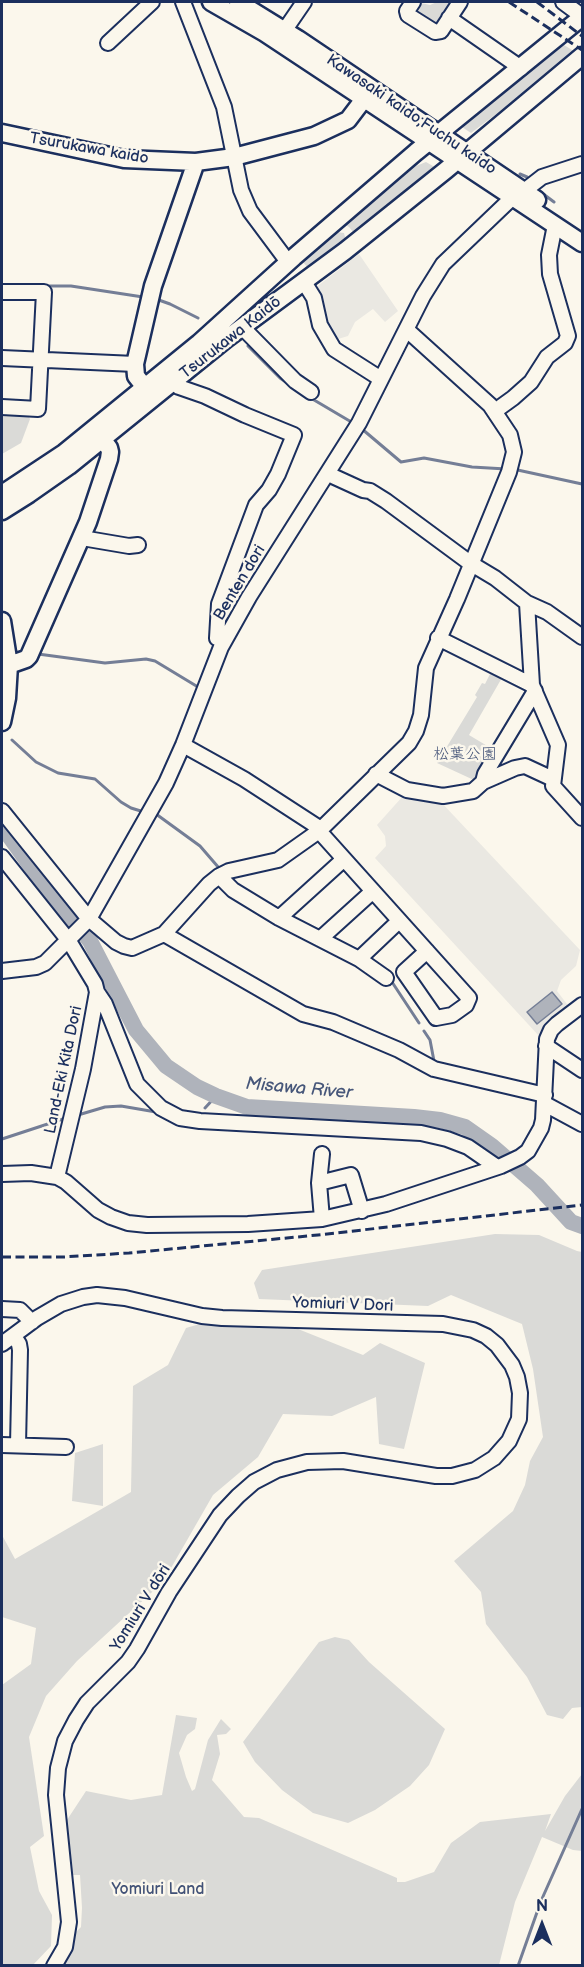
<!DOCTYPE html>
<meta charset="utf-8">
<style>
body{margin:0}
#map{position:relative;width:584px;height:1967px;overflow:hidden;background:#fbf7ec;font-family:"Balsamiq Sans",sans-serif}
canvas{display:block}
.frame{position:absolute;inset:0;border:3px solid #1b2f5e;pointer-events:none}
.north{position:absolute;left:512px;top:1895px;width:60px;height:60px;-webkit-text-stroke:4px #fbf7ec;paint-order:stroke;rotate:0deg;font-size:16px;font-weight:700;line-height:24px;text-align:center;color:#1b2f5e}
.north::after{content:'';display:block;margin:auto;width:21px;height:27px;background:#1b2f5e;clip-path:polygon(50% 0,100% 100%,50% 72%,0 100%)}
</style>
<div id="map">
<canvas width="584" height="1967"></canvas>
<div class="frame"></div>
<div class="north">N</div>
</div>
<script>
const ctx = document.querySelector('canvas').getContext('2d');
ctx.lineJoin = 'round';
function paint(path, color) { ctx.fillStyle = color; ctx.fill(path, 'evenodd'); }
const poly = rows => new Path2D(rows.map(r => 'M' + r).join(''));
function strokePath(path, color, width, dash) { ctx.strokeStyle = color; ctx.lineWidth = width; ctx.lineCap = dash ? 'butt' : 'round'; ctx.setLineDash(dash || []); ctx.stroke(path); }
function label(font, color, halo, rows, align = 'center') {
  ctx.font = font + ' "Balsamiq Sans","Klee One",sans-serif'; ctx.lineWidth = 5; ctx.setLineDash([]); ctx.textBaseline = 'middle'; ctx.strokeStyle = halo; ctx.fillStyle = color; for (const [text, x, y, turn = 0] of rows) {
    ctx.save(); ctx.translate(x, y); ctx.rotate((+turn || 0) * Math.PI / 180); ctx.textAlign = isNaN(turn) ? turn : align; if (halo) ctx.strokeText(text, 0, 0); ctx.fillText(text, 0, 0); ctx.restore();
  }
}
const built = poly([
 [359,254,398,311,385,322,373,309,355,322,348,336,338,339,321,310,316,291,319,285],
 [403,796,440,801,580,950,576,966,561,980,557,991,570,1008,544,1026,539,1036,375,858,386,846,385,836,377,825]
]);
const green = poly([
 [437,2,454,2,438,23,433,24,418,14,417,8,421,3,430,5],
 [564,45,577,53,471,133,459,125,497,94,539,65],
 [426,162,438,169,354,233,349,227,342,223,376,200,416,166],
 [337,232,344,233,346,241,310,270,301,260,303,256],
 [2,412,27,413,30,419,21,443,2,454],
 [492,670,503,676,469,735,494,750,476,781,437,763,477,697,475,695,482,683,485,684],
 [495,1234,539,1235,577,1251,582,1252,582,1707,572,1708,563,1719,547,1715,527,1677,486,1624,481,1592,454,1561,513,1511,525,1485,530,1461,543,1437,533,1369,522,1324,451,1295,428,1306,259,1299,254,1283,262,1270],
 [203,1323,298,1329,363,1355,380,1343,425,1363,404,1449,379,1444,376,1397,332,1416,283,1414,258,1457,213,1495,163,1582,77,1661,46,1696,29,1737,44,1836,30,1847,39,1891,52,1915,51,1946,33,1965,2,1965,2,1685,31,1664,36,1628,2,1617,2,1535,15,1559,131,1492,133,1386,168,1365,186,1328],
 [103,1444,103,1506,72,1501,75,1453],
 [335,1637,349,1640,369,1662,445,1729,429,1765,410,1786,375,1810,348,1823,313,1813,282,1790,255,1762,243,1742,319,1642],
 [176,1715,197,1718,195,1729,187,1735,179,1753,186,1777,192,1791,195,1789,208,1740,221,1719,231,1729,226,1734,217,1735,220,1754,212,1780,244,1817,259,1818,397,1878,397,1882,405,1882,434,1872,451,1843,480,1822,551,1814,545,1831,565,1796,582,1774,582,1851,573,1850,542,1837,515,1902,499,1965,55,1966,74,1934,81,1927,82,1908,80,1875,71,1875,67,1820,86,1791,131,1800,162,1795]
]);
const water = poly([
 [552,992,562,1004,537,1024,527,1012,552,992]
]);
const stream = poly([
 [520,174,527,177,529,182],
 [534,187,554,202],
 [2,285,12,285],
 [42,286,71,286,143,297],
 [156,299,170,304,198,318],
 [248,346,280,378,300,392],
 [309,397,353,423],
 [362,429,401,462,424,458,472,467,506,469],
 [513,469,582,484],
 [38,654,105,663,146,659,155,661,198,687],
 [12,740,36,762,58,773,95,779,121,802,131,808,144,812],
 [156,814,200,846,219,868],
 [390,979,419,1023],
 [424,1031,430,1040,434,1061],
 [205,1108,216,1096],
 [78,1115,105,1107,121,1106,156,1112],
 [2,1139,66,1118],
 [518,1966,541,1901,582,1809]
]);
const river = poly([
 [2,826,35,872,90,941,136,1030,166,1066,197,1087,216,1096,247,1107,414,1117,440,1120,465,1127,492,1146,537,1185,571,1222,582,1226]
]);
const minor = poly([
 [183,2,224,107,241,190,250,211,288,262],
 [413,2,407,11,408,15,435,32,441,31,460,2],
 [563,2,582,16],
 [449,18,521,68],
 [280,37,304,2],
 [108,43,152,2],
 [524,191,542,177,582,164],
 [304,282,314,298,320,325,334,349,381,379],
 [2,292,44,292,38,409,2,407],
 [242,327,295,381,311,392],
 [2,358,135,364],
 [173,382,179,387,205,396,245,415,294,435,278,474,269,490,256,505,219,604,217,638,224,641],
 [495,411,513,398,531,382,547,357,565,343,568,336,550,274,549,255,555,225],
 [328,474,363,490,370,491,386,501,470,563,495,578,527,603,547,612,582,637],
 [82,538,129,546,138,545],
 [527,603,532,685,558,745,553,786,582,818],
 [438,638,532,685],
 [183,745,244,779,321,829],
 [376,774,407,790,443,796,473,791,483,782,515,768,525,766,553,779],
 [483,782,485,774,535,691],
 [2,811,89,919,116,942,124,946,132,948,164,934,209,884,219,876,229,871,278,860,319,831,409,743,416,731,421,715,426,668,457,599,509,472,514,452,510,435,490,405,407,330],
 [319,831,469,998,466,1005,452,1015,436,1018,404,972,427,951],
 [2,857,69,941,95,984,97,992,83,1069,57,1177],
 [219,876,233,890,279,918,359,959,386,978],
 [279,918,343,860],
 [164,934,303,1014,333,1022,399,1050,434,1069,545,1095],
 [320,939,373,891],
 [359,959,399,921],
 [2,971,36,967,45,963,89,919,166,783,183,745,221,647,249,597,359,423,423,296,443,264,513,197],
 [97,992,105,1004,137,1084,161,1108,180,1118,200,1121,421,1133,447,1139,468,1147,497,1167],
 [546,1046,582,1070],
 [545,1104,582,1124],
 [2,1174,31,1173,57,1177,66,1182,98,1210,111,1217,128,1223,147,1225,248,1224,322,1219,386,1204,501,1166,520,1157,528,1151,541,1128,543,1120,547,1039,551,1030,557,1024,582,1005],
 [319,1183,351,1175,362,1211],
 [322,1219,319,1183,322,1154],
 [2,1309,20,1310,32,1322],
 [14,1336,19,1344,20,1350,18,1445],
 [2,1344,37,1318,61,1304,83,1297,97,1295,125,1298,202,1316,222,1318,443,1324,473,1330,486,1336,497,1345,512,1365,517,1377,520,1393,519,1419,509,1441,494,1458,475,1470,452,1476,436,1476,343,1461,307,1462,277,1470,254,1482,238,1496,220,1515,169,1592,137,1649,128,1662,87,1703,76,1720,65,1741,58,1768,56,1795,69,1922,65,1947,54,1966],
 [2,1445,66,1447]
]);
const major = poly([
 [211,2,265,33,582,243],
 [238,2,298,39,537,200],
 [2,133,124,159,196,162,234,157,314,136,348,120,370,91],
 [151,395,136,376,135,364,153,286,196,162],
 [2,494,64,453,199,343,294,257,416,152,582,17],
 [2,511,29,494,69,466,226,339,345,251,446,170,582,56],
 [2,621,9,665,7,698,2,722],
 [9,665,26,659,29,656,88,522,109,459,110,452,109,448,102,439]
]);
const rail = poly([
 [509,2,582,50],
 [537,2,582,36],
 [2,1257,63,1257,129,1253,318,1235,582,1205]
]);
const streetNames = [
 ["Kawasaki kaido;Fuchu kaido",411,115,34],
 ["Tsurukawa kaido",89,149,10],
 ["Tsurukawa Kaidō",231,338,-38],
 ["Benten dori",240,583,-59],
 ["Land-Eki Kita Dori",64,1070,-78],
 ["Yomiuri V Dori",343,1305,2],
 ["Yomiuri V dōri",141,1608,-58]
];
const parkNames = [
 ["松葉公園",465,755],
 ["Yomiuri Land",158,1890]
];
const waterNames = [
 ["Misawa River",299,1089,5]
];
paint(built, '#eae8e2');
paint(green, '#dadad7');
paint(water, '#afb3bb');
strokePath(water, '#747e96', 1.5);
strokePath(stream, '#747e96', 3);
strokePath(river, '#afb3bb', 16);
strokePath(minor, '#1b2f5e', 18);
strokePath(major, '#1b2f5e', 21);
strokePath(minor, '#fbf7ec', 14);
strokePath(major, '#fbf7ec', 16);
strokePath(rail, '#1b2f5e', 3, [9, 4.5]);
label('16px', '#1b2f5e', '#fbf7ec', streetNames);
label('16px', '#415176', '#fbf7ec', parkNames);
label('italic 18px', '#47577a', '#fbf7ec', waterNames);
</script>
